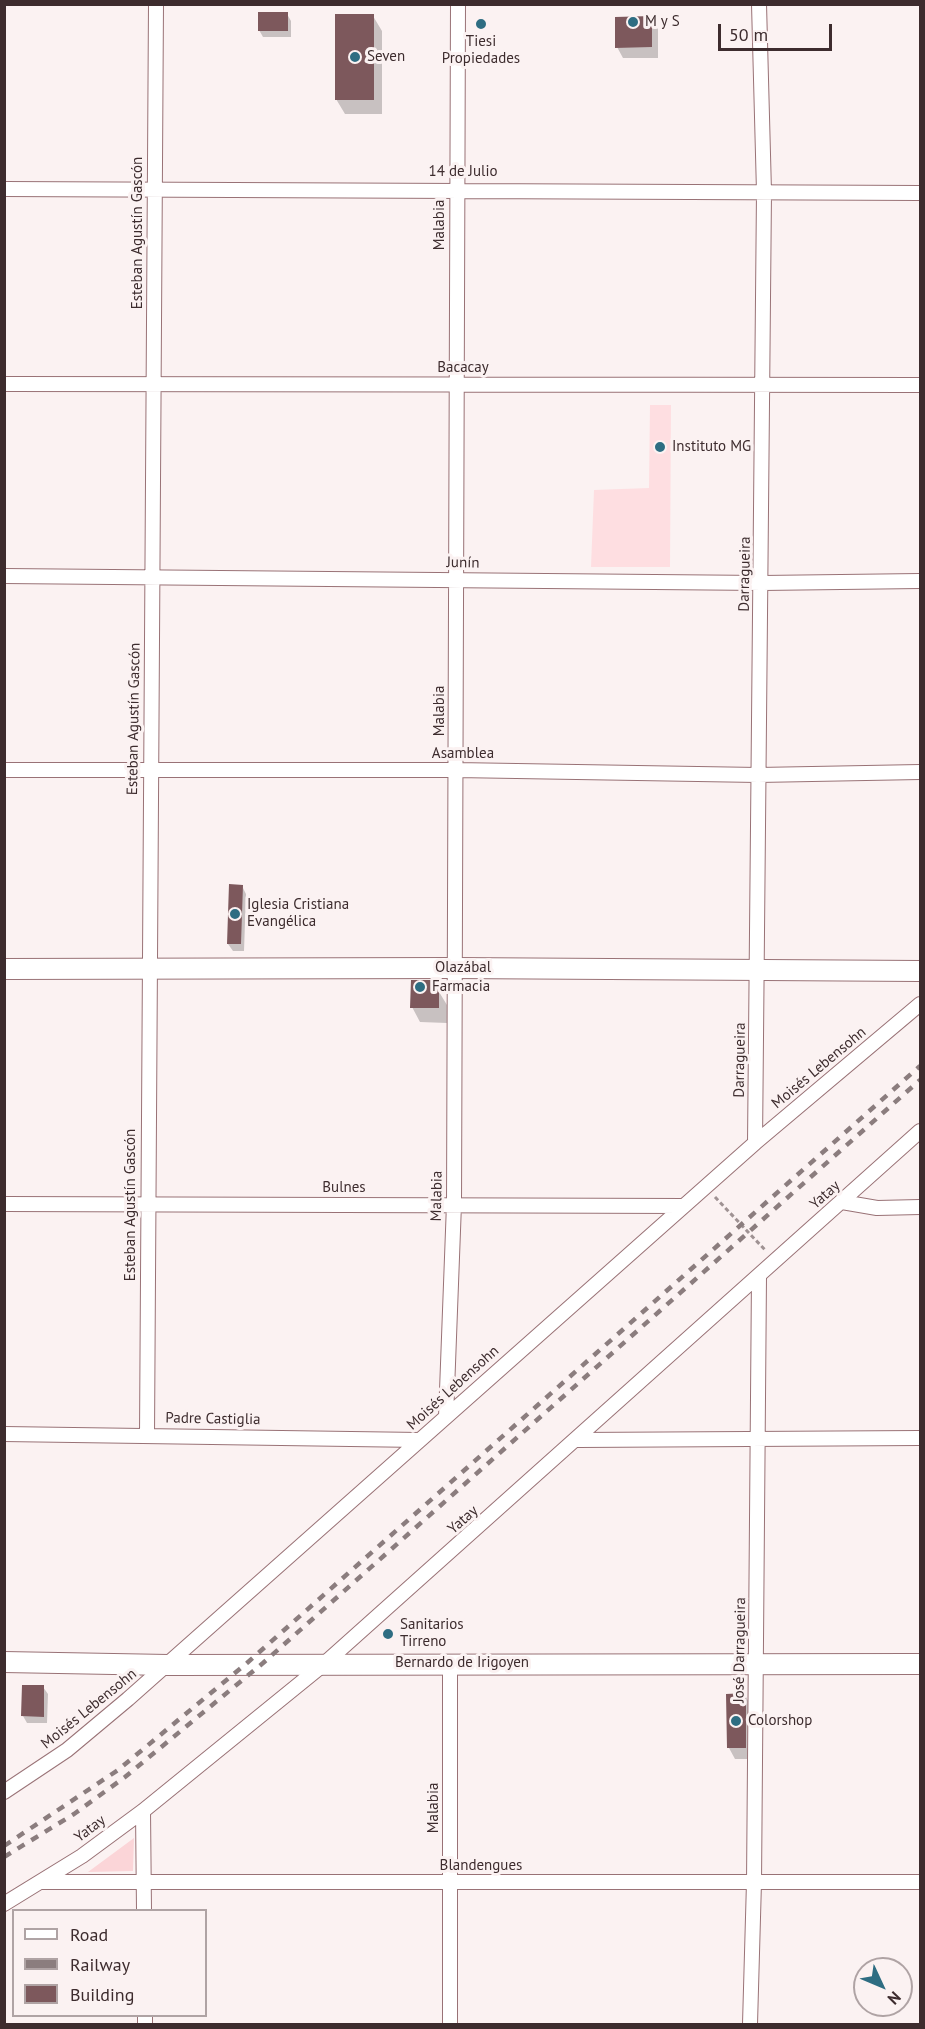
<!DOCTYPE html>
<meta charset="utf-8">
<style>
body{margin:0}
#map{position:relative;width:925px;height:2029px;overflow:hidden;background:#fbf2f2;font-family:"PT Sans",sans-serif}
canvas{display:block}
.frame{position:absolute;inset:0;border:6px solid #3d2c2e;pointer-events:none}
.legend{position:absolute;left:12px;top:1909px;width:195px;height:108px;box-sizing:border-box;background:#fbf2f2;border:2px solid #afa3a4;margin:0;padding:8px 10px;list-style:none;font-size:18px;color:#3d2c2e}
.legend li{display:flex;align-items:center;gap:12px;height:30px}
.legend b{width:30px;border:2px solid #afa3a4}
.north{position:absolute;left:853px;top:1957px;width:60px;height:60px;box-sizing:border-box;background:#fbf2f2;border:2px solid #afa3a4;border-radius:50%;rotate:134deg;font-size:16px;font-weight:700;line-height:24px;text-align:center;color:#3d2c2e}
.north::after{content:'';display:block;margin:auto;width:21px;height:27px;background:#2e6d82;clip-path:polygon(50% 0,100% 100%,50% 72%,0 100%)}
.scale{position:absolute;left:718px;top:24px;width:114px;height:27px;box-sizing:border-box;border:3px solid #3d2c2e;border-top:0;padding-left:8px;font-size:18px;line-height:21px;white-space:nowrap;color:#3d2c2e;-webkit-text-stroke:4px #fbf2f2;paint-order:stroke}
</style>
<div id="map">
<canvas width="925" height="2029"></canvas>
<div class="frame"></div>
<ul class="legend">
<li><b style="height:8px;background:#fff"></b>Road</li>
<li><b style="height:8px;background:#8b7d7e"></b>Railway</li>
<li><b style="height:16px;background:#7d585c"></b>Building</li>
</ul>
<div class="north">N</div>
<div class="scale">50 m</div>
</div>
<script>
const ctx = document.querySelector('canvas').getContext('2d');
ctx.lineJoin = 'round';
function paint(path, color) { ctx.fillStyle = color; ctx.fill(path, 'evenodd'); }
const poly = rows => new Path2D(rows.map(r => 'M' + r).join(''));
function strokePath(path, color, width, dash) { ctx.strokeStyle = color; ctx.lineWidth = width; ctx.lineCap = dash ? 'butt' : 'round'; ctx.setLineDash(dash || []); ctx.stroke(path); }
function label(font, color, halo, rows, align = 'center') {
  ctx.font = font + ' "PT Sans",sans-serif'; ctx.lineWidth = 6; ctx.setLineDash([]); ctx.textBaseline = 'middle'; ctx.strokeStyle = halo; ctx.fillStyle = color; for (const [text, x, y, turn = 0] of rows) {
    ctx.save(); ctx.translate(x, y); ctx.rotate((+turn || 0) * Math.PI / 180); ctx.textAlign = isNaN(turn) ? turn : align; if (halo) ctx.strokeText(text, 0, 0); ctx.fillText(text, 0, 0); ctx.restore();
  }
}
const built = poly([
 [650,405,671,405,670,567,591,567,594,490,649,488]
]);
const green = poly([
 [134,1838,133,1871,88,1872]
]);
const shadow = poly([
 [287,14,291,21,291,37,263,37,259,30],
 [373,16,382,31,382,114,345,114,336,99],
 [651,17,658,29,658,58,623,58,617,47],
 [242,886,246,894,244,951,233,951,228,944],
 [433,982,447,1005,447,1023,420,1022,412,1007],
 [43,1687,48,1694,47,1723,27,1723,23,1716],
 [745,1695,751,1706,752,1759,735,1759,729,1748]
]);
const building = poly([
 [258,12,288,12,288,31,258,31],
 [335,14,374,14,374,100,335,100],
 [652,16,652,47,615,48,615,17],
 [229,884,243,885,241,944,227,944],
 [411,980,434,980,439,989,439,1008,410,1008],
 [22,1685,44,1685,44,1717,21,1716],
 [746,1693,746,1748,727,1748,726,1694]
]);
const path = poly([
 [715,1197,766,1251]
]);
const street = poly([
 [4,189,920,193],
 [4,384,920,385],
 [4,576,762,583,920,581],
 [4,770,456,770,758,775,920,772],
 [755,1143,764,192,759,4],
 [842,1202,877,1208,920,1207],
 [4,1204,684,1206],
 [446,1417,454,1204,458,4],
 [4,1434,420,1440],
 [147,1435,156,4],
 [578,1440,920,1438],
 [4,1792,67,1750,128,1699,755,1143,920,1004],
 [143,1811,144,1910],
 [42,1882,920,1882],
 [4,1904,82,1856,143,1811,324,1664,920,1131],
 [145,2016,145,2024],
 [450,2024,450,1663],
 [750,2024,754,1882,759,1276]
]);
const secondary = poly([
 [4,969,454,968,920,971],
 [4,1662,168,1665,920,1664]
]);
const rail = poly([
 [4,1846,118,1770,247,1663,920,1066],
 [4,1857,74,1814,125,1777,263,1663,920,1080]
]);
const markers = [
 [633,22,6,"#2e6d82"],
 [481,24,6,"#2e6d82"],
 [355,57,6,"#2e6d82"],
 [660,447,6,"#2e6d82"],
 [235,914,6,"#2e6d82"],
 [420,987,6,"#2e6d82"],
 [388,1634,6,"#2e6d82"],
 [736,1721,6,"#2e6d82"]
];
const poiNames = [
 ["M y S",645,22],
 ["Tiesi",481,42,"center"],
 ["Propiedades",481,59,"center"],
 ["Seven",367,57],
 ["Instituto MG",672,447],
 ["Iglesia Cristiana",247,905],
 ["Evangélica",247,922],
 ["Farmacia",432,987],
 ["Sanitarios",400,1625],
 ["Tirreno",400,1642],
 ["Colorshop",748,1721]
];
const streetNames = [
 ["14 de Julio",463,172],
 ["Malabia",440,225,-90],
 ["Esteban Agustín Gascón",138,233,-90],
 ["Bacacay",463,368],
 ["Junín",463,563,1],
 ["Darragueira",745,574,-89],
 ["Malabia",440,711,-90],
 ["Esteban Agustín Gascón",134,719,-89],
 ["Asamblea",463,754],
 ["Olazábal",463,968],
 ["Darragueira",740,1060,-89],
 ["Moisés Lebensohn",819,1068,-40],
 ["Bulnes",344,1188],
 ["Yatay",825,1195,-42],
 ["Malabia",437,1196,-89],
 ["Esteban Agustín Gascón",131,1205,-90],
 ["Moisés Lebensohn",453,1388,-42],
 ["Padre Castiglia",213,1419,1],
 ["Yatay",463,1520,-41],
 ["José Darragueira",740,1650,-89],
 ["Bernardo de Irigoyen",462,1663],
 ["Moisés Lebensohn",89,1709,-39],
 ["Malabia",434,1808,-90],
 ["Yatay",90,1829,-37],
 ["Blandengues",481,1866]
];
paint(built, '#fedee1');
paint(green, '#fbd5d8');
paint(shadow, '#0003');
paint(building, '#7d585c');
strokePath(street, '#997276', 16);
strokePath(secondary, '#997276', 22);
strokePath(path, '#9f9293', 3, [4.5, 3]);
strokePath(street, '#fff', 14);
strokePath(secondary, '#fff', 20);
strokePath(rail, '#8b7d7e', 4.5, [8, 8]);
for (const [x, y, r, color] of markers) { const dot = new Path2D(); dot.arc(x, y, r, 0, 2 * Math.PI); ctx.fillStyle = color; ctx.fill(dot); strokePath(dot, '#fbf2f2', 2); }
label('15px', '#3d2c2e', '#fbf2f2', poiNames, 'left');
label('15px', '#3d2c2e', '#fbf2f2', streetNames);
</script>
